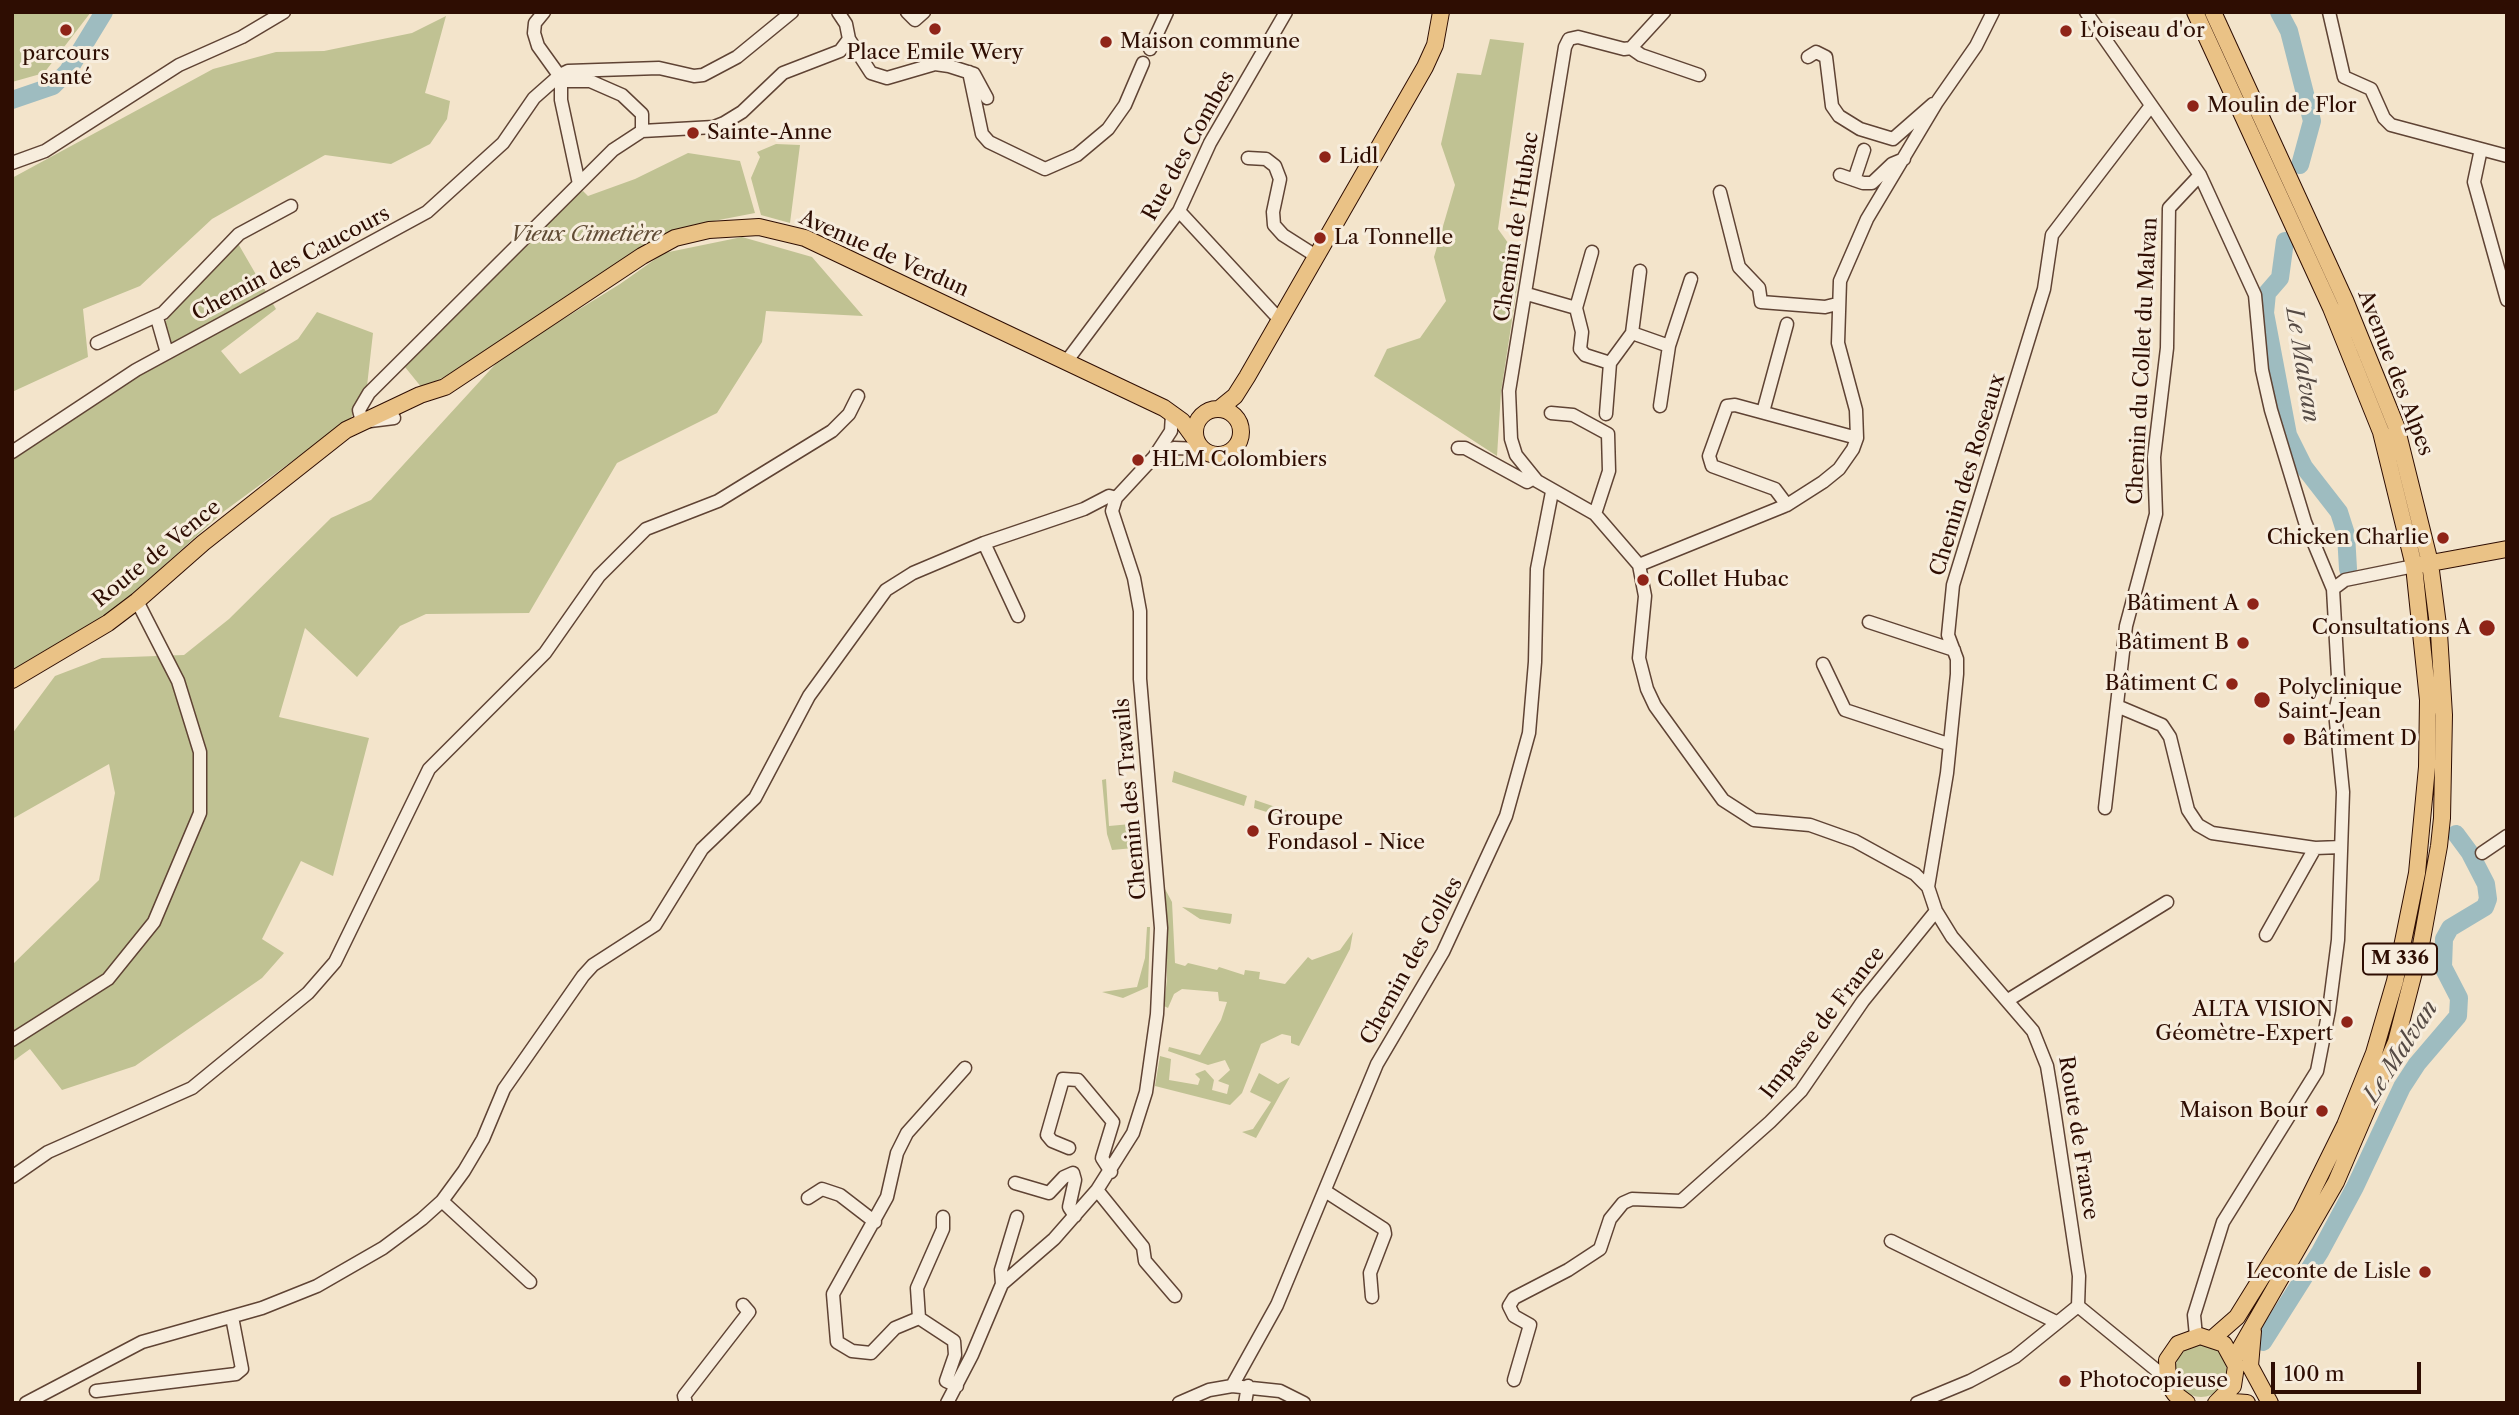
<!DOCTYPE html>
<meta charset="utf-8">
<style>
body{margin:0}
#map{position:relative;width:2519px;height:1415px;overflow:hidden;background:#f3e4cb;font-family:"Libre Caslon Text",serif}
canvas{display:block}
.frame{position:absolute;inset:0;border:14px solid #2e0d02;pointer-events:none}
.scale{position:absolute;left:2271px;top:1362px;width:150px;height:32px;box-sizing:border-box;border:4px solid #2e0d02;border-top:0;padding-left:9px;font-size:21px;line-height:24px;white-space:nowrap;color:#2e0d02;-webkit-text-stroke:5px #f7eddd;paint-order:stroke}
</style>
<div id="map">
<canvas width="2519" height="1415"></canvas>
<div class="frame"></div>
<div class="scale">100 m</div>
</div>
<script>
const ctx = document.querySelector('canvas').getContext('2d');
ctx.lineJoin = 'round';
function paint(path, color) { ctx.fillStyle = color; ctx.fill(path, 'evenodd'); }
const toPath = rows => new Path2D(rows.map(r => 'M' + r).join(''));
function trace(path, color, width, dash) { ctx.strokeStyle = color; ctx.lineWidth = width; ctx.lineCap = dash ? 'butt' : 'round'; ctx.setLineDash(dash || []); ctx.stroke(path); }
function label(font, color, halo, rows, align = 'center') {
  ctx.font = font + ' "Libre Caslon Text",serif'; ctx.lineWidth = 6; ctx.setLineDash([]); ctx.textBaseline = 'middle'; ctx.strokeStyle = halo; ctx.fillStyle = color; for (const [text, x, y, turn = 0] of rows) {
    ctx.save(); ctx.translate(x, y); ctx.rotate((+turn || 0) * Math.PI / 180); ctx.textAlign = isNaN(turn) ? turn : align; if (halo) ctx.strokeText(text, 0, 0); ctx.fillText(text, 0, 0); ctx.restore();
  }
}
paint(toPath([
 [12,12,91,12,44,73,12,82],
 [446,16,425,93,450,101,447,119,430,144,391,164,325,155,212,219,140,286,83,309,88,357,12,392,12,178,213,69,276,52,324,51,412,33],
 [1490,39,1524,43,1498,229,1521,261,1501,392,1497,456,1374,376,1387,349,1420,338,1446,301,1434,257,1455,185,1441,144,1457,73,1481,75],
 [776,144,800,145,790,223,761,215,751,178,760,157,757,152],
 [688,153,740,161,755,213,693,225,654,240,448,375,422,388,405,367,566,201,583,191,588,196,635,179],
 [742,237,812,257,863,316,766,311,762,342,717,413,617,463,529,613,426,614,400,626,357,677,305,628,279,717,369,738,333,876,301,861,262,939,284,953,262,978,135,1066,62,1090,30,1049,12,1062,12,965,99,880,115,793,109,764,12,819,12,734,55,676,102,658,184,655,229,619,331,518,371,500,502,357,620,284,664,253],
 [236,240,276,309,221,351,240,374,298,339,317,312,373,333,367,386,351,418,223,512,117,608,12,671,12,460,163,356,159,329],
 [1174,771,1247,796,1244,806,1172,782],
 [1106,779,1109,826,1131,824,1138,833,1139,865,1136,866,1134,848,1112,850,1107,834,1102,780],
 [1255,800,1296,814,1295,821,1254,808],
 [1165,889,1172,902,1175,963,1185,966,1188,963,1217,970,1219,967,1244,975,1245,970,1260,972,1259,979,1285,984,1308,957,1312,960,1340,950,1353,932,1350,949,1299,1046,1291,1043,1291,1036,1282,1034,1261,1044,1242,1093,1230,1105,1155,1086,1160,1056,1171,1059,1169,1080,1198,1085,1200,1079,1195,1074,1205,1070,1214,1080,1212,1090,1227,1094,1229,1085,1218,1081,1230,1070,1225,1060,1208,1065,1168,1051,1169,1047,1200,1055,1221,1020,1227,1002,1219,1001,1218,992,1182,989,1174,994,1168,1008,1164,1006,1167,979],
 [1182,907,1232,914,1231,922,1230,924,1200,919],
 [1147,927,1150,927,1148,987,1123,998,1102,992,1137,987,1145,958],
 [1259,1073,1278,1084,1290,1077,1256,1138,1242,1132,1253,1129,1271,1102,1250,1092],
 '2175 1371a26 26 0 1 1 52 0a26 26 0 1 1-52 0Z'
]), '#c0c293');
trace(toPath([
 [2279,12,2289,31,2312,121,2300,165],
 [12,100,53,86,68,71,104,12],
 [2285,241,2280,278,2267,293,2265,313,2288,435,2304,467,2339,512,2346,534,2348,569],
 [2263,1342,2320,1252,2355,1187,2402,1087,2417,1064,2458,1016,2459,998,2443,967,2444,939,2450,928,2485,907,2488,899,2486,884,2470,853,2456,834]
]), '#9ebcc0', 18);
const minor = toPath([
 [544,12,535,23,534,33,538,46,561,78,561,100,579,184],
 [838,12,846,24,849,39,871,73,887,78,935,64,949,66,974,74,987,98],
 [907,12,915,20,924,12],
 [1664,12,1631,48,1624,49,1578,37,1569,39,1565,47,1509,391,1511,439,1516,455,1537,481,1595,514,1639,565,1645,596,1639,658,1647,689,1655,706,1723,800,1754,820,1810,825,1855,841,1915,874,1928,887,1936,911,1952,937,2033,1031,2047,1066,2052,1096,2079,1276,2078,1306],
 [2086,12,2200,175,2255,295,2262,370,2271,410,2305,522,2333,589,2339,694,2335,712,2343,792,2338,940,2329,1010,2317,1071,2223,1222,2194,1315,2196,1336],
 [2329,12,2344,77,2371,89,2384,118,2391,125,2507,156],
 [1631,48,1641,55,1699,75],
 [1150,49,1167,12],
 [1808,57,1816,52,1826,57,1832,106,1839,116,1860,129,1893,139,1933,104],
 [969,72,982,134,989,142,1045,169,1077,155,1108,129,1125,105,1143,63],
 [561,81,590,81,622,95,642,114,642,131],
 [2481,149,2474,182,2507,300],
 [1248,158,1266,159,1275,166,1280,179,1273,212,1274,225,1283,235,1316,256],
 [12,163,45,151,179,65,242,37,284,12],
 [1840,175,1863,183,1872,183,1892,164,1904,159],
 [1854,180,1864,150],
 [1720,192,1739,267,1759,288,1761,302,1825,307,1837,304],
 [1179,211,1279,319],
 [1527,294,1576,308,1592,252],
 [1576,308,1582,332,1580,349,1585,355,1610,363],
 [157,318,167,353],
 [1632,333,1669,346,1660,406],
 [97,343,163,313,239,234,291,206],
 [1669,346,1691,279],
 [1066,362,1179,211,1210,143,1286,12],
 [1763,412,1787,324],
 [1551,413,1573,415,1608,434,1609,471,1595,514],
 [1606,414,1610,363,1632,333,1640,271],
 [394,418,362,422,359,410,369,393,613,150,642,131,714,127,724,123,742,112,783,73,840,51,849,39],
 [1458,448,1465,448,1527,482,1534,478],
 [12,452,136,370,427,212,503,143,534,98,560,75,568,71,659,68,694,76,703,75,737,57,792,12],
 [1154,457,1171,431,1172,414],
 [1787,505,1775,489,1712,466,1709,456,1727,406,1735,405,1857,438],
 [984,543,1018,616],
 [1639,565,1787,505,1823,482,1839,469,1853,449,1857,438,1856,410,1838,343,1840,281,1867,219,1937,102,1976,46,1993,12],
 [2333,589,2345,580,2414,566],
 [1869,622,1954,650],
 [1823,664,1845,710,1948,744],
 [2117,706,2162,725,2170,737,2188,810,2198,825,2212,833,2315,848,2341,847],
 [2105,808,2126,626,2156,514,2154,457,2167,348,2169,208,2200,175],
 [2482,853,2507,836],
 [1928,887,1947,773,1957,674,1957,659,1948,635,1953,585,2044,289,2052,235,2150,107],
 [2266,935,2315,848],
 [2008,1000,2167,902],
 [12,1040,108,979,154,922,200,813,200,752,178,681,137,601],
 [1069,1148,1052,1141,1047,1135,1063,1079,1078,1080,1113,1122,1102,1158,1111,1172],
 [12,1177,48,1152,192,1088,308,993,335,962,429,769,545,653,599,576,646,529,718,501,832,431,849,414,858,396],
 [1015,1183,1049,1193,1064,1177,1073,1173,1075,1180,1069,1207,1075,1216],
 [1097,1190,1143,1247,1145,1261,1175,1296],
 [1325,1191,1384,1229,1385,1234,1370,1273,1372,1297],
 [808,1198,822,1189,840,1195,875,1222],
 [442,1201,530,1282],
 [1891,1241,2056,1322],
 [1002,1284,1001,1270,1017,1217],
 [2078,1306,2166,1378],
 [919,1318,917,1288,943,1229,943,1217],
 [1514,1380,1530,1325,1514,1316,1509,1306,1514,1298,1568,1270,1600,1249,1610,1219,1623,1203,1632,1199,1681,1201,1770,1122,1801,1091,1863,1001,1936,911],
 [957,1386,946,1381,955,1355,954,1341,919,1318,895,1328,871,1353,852,1351,837,1342,833,1294,887,1197,897,1153,907,1133,965,1068],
 [1232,1386,1277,1305,1377,1064,1443,952,1506,816,1529,733,1535,662,1537,569,1552,492],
 [96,1391,236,1374,242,1369,232,1317],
 [26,1403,142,1342,262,1308,317,1286,383,1248,422,1219,442,1201,464,1171,483,1139,504,1089,583,976,593,965,655,925,702,849,755,798,809,696,886,590,913,573,984,543,1084,509,1109,496,1116,498],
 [686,1403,684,1396,749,1312,743,1305],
 [947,1403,972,1355,1002,1284,1054,1239,1097,1190,1133,1133,1146,1092,1157,1014,1161,928,1140,679,1140,611,1134,578,1112,511,1116,498,1154,457,1174,448,1201,449],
 [1179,1403,1209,1390,1232,1386,1280,1391,1304,1403],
 [1245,1403,1248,1386],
 [1917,1403,1970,1381,2015,1357,2078,1306]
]);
const major = toPath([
 [2195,12,2331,308,2381,432,2414,566,2428,700,2427,767,2417,873,2395,981,2374,1053,2345,1125,2301,1214,2237,1317,2213,1338],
 [2213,12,2345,300,2396,426,2430,563,2439,633,2444,715,2442,818,2439,846,2421,945,2396,1042,2336,1182,2234,1359],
 '1195 432a23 23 0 1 1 46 0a23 23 0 1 1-46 0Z',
 [1219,409,1235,396,1247,377,1425,67,1435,45,1441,12],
 [2420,565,2507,549],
 [12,680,108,623,137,601,203,543,346,430,420,395,445,387,642,256,675,238,709,230,759,227,805,238,1164,408,1182,421,1195,439],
 [2253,1331,2250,1366,2270,1403],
 [2220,1401,2247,1403],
 [2187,1403,2175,1394,2168,1384,2167,1360,2178,1344,2200,1336,2224,1344,2236,1366,2233,1386,2216,1403]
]);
trace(minor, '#5f4334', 15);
trace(major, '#2e0d02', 18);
trace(minor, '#f7eddd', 12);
trace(major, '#eac286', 16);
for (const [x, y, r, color] of [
 [935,29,7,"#8f2418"],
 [66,30,7,"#8f2418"],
 [2066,31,7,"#8f2418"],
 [1106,42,7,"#8f2418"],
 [2193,106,7,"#8f2418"],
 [693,133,7,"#8f2418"],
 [1325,157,7,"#8f2418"],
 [1320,238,7,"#8f2418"],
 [1138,460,7,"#8f2418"],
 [2443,538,7,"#8f2418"],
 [1643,580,7,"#8f2418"],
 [2253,604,7,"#8f2418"],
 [2487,628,9,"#8f2418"],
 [2243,643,7,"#8f2418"],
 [2232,684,7,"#8f2418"],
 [2262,700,9,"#8f2418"],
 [2289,739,7,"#8f2418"],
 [1253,831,7,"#8f2418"],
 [2347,1022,7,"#8f2418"],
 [2322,1111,7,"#8f2418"],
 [2425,1272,7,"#8f2418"],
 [2065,1381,7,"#8f2418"]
]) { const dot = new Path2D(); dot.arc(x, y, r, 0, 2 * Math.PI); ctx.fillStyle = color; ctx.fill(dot); trace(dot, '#f7eddd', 2.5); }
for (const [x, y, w] of [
 [2400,959,74]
]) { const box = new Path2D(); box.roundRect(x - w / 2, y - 15.5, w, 31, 5); ctx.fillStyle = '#f7eddd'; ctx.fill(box); trace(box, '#2e0d02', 2); }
label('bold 19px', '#2e0d02', null, [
 ["M 336",2400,959]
]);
label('21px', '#2e0d02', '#f7eddd', [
 ["L'oiseau d'or",2080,31],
 ["Maison commune",1120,42],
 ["Place Emile Wery",935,53,"center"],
 ["parcours",66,54,"center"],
 ["santé",66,78,"center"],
 ["Moulin de Flor",2207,106],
 ["Sainte-Anne",707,133],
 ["Lidl",1339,157],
 ["La Tonnelle",1334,238],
 ["HLM Colombiers",1152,460],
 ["Chicken Charlie",2429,538,"right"],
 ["Collet Hubac",1657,580],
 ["Bâtiment A",2239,604,"right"],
 ["Consultations A",2471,628,"right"],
 ["Bâtiment B",2229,643,"right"],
 ["Bâtiment C",2218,684,"right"],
 ["Polyclinique",2278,688],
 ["Saint-Jean",2278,712],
 ["Bâtiment D",2303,739],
 ["Groupe",1267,819],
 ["Fondasol - Nice",1267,843],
 ["ALTA VISION",2333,1010,"right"],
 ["Géomètre-Expert",2333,1034,"right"],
 ["Maison Bour",2308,1111,"right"],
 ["Leconte de Lisle",2411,1272,"right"],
 ["Photocopieuse",2079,1381]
], 'left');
label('21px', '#2e0d02', '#f7eddd', [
 ["Rue des Combes",1189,146,-61],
 ["Chemin de l'Hubac",1517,227,-81],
 ["Avenue de Verdun",884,254,24],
 ["Chemin des Caucours",291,264,-28],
 ["Chemin du Collet du Malvan",2143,361,-87],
 ["Avenue des Alpes",2395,373,69],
 ["Chemin des Roseaux",1968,475,-73],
 ["Route de Vence",157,554,-39],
 ["Chemin des Travails",1131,799,-95],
 ["Chemin des Colles",1412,961,-61],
 ["Impasse de France",1823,1023,-52],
 ["Route de France",2078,1138,81]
]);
label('italic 21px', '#614c35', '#f7eddd', [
 ["Vieux Cimetière",586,235]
]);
label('italic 23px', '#554a44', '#f7eddd', [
 ["Le Malvan",2302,365,81],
 ["Le Malvan",2401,1052,-57]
]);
</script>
